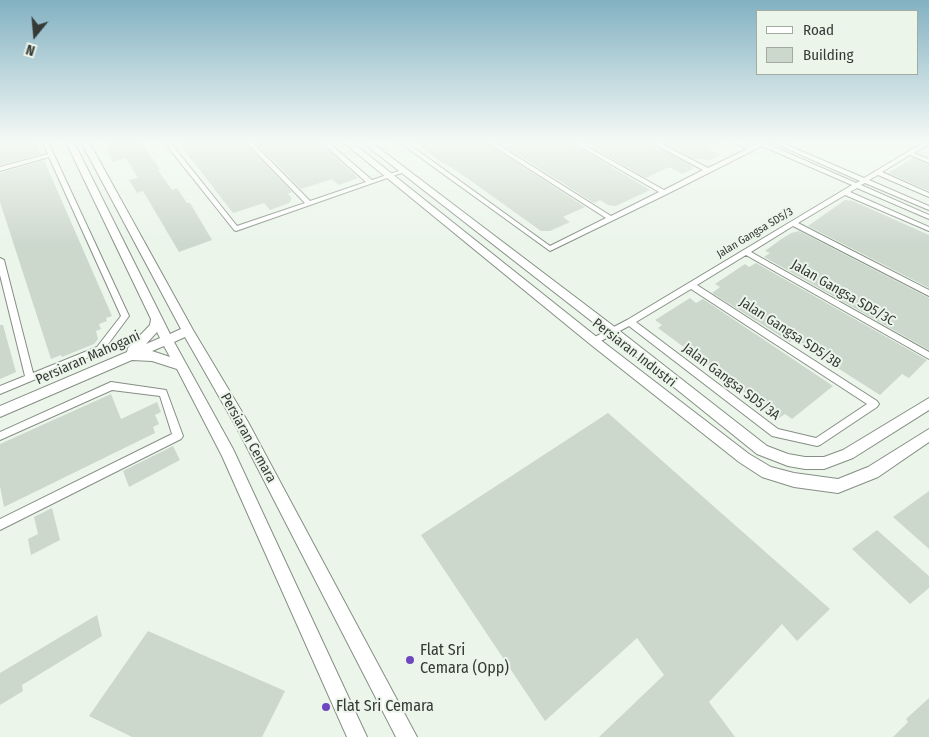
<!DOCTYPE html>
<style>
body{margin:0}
#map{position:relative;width:929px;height:737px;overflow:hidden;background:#ebf5ea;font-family:"Fira Sans Condensed",sans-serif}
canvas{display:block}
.legend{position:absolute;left:756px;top:10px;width:162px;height:65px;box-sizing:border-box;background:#ebf5ea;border:1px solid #a3aaa2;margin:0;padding:6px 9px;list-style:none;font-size:15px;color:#363a36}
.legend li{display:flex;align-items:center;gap:10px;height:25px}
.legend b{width:25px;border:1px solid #a3aaa2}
.north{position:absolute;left:10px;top:10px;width:50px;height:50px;-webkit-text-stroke:4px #ebf5ea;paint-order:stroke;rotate:197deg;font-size:14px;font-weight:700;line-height:20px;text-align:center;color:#363a36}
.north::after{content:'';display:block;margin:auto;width:18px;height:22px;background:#363a36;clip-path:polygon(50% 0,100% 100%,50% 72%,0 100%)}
</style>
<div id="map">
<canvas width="929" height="737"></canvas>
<ul class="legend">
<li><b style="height:6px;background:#fff"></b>Road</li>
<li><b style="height:14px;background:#cdd8cd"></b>Building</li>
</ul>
<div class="north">N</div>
</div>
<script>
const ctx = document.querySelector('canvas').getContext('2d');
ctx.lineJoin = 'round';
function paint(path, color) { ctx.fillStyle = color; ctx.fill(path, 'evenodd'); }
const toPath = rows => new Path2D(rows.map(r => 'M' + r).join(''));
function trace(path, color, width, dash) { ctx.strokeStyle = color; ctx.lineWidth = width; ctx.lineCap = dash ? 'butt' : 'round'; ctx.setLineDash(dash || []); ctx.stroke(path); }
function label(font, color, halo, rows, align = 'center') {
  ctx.font = font + ' "Fira Sans Condensed",sans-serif'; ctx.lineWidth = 4; ctx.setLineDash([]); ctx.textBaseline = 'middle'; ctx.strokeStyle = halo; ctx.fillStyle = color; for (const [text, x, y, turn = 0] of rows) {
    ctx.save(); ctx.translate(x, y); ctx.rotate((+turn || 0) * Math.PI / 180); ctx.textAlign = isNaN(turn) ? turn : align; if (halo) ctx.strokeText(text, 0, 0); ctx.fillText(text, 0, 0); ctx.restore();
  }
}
paint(toPath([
 [0,142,36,142,41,154,0,165],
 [106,142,141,142,160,169,158,170,172,190,177,188,187,203,190,203,212,240,179,252,143,191,137,193,129,180,138,178,126,158,113,162,107,151,110,150],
 [178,142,244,142,292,192,288,194,292,198,289,203,270,210,264,203,233,213],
 [255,142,319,142,358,178,339,185,332,179,301,189],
 [415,142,485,142,585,207,563,217,570,222,550,231,541,231,457,171,438,160],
 [498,142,570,142,650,190,616,206,608,205,600,200,594,203],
 [583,142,648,142,692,166,693,169,682,174,669,167,646,178],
 [663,142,723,142,708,149,720,155,710,160,694,159],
 [913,158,929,165,929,191,888,173],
 [44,160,112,316,106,318,107,321,99,324,101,329,96,331,98,339,94,344,62,357,61,355,51,359,0,202,0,173],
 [845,200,853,201,929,235,929,288,808,226],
 [799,231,929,298,929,350,764,257,770,253,765,251,780,240,791,233],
 [756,263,927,360,909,378,902,374,880,395,792,339,790,342,712,293,720,287,715,284,745,264,749,267],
 [690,298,696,303,703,299,833,386,792,419,785,414,779,418,658,328,662,325,655,320],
 [0,325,3,325,16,372,0,379],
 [111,394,121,419,157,402,161,412,155,415,159,424,153,427,155,433,4,507,0,486,0,444],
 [608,413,830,609,797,641,782,624,709,702,735,737,599,737,664,675,637,638,545,721,421,535],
 [173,446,180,460,129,487,123,471],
 [929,491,929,549,893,517],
 [52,508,60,540,31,555,28,539,38,534,34,517],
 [877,530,929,576,929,588,910,604,852,549],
 [97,615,102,636,22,685,23,691,0,705,0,673],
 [148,631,285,691,262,737,132,737,89,716],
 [929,698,929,737,893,737,908,722,906,719]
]), '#cdd8cd');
const street = toPath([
 [42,142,48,142,129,316,103,351,0,394,0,386,25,376,0,275,0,258,4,260,33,373,97,347,121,316,49,157,0,171,0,167,48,154,42,142],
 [164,142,170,142,237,226,305,203,246,142,252,142,310,201,366,182,321,142,328,142,372,180,402,170,407,171,236,231,234,230,164,142],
 [399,142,406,142,550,246,606,218,487,142,494,142,611,216,659,192,572,142,579,142,664,190,703,170,650,142,658,142,708,168,747,149,733,142,741,142,751,147,757,144,755,142,763,142,856,183,860,181,772,142,780,142,864,178,924,142,929,142,929,144,914,153,929,159,929,163,910,155,882,172,929,193,929,197,878,175,869,180,929,206,929,210,865,183,861,185,929,215,929,219,857,188,850,192,929,227,929,231,845,195,798,223,929,290,929,296,793,226,751,252,929,352,929,359,746,255,697,285,877,401,879,404,877,407,820,445,817,446,772,436,629,326,597,343,591,343,590,341,591,339,627,320,852,185,762,146,667,194,550,251,399,142],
 [691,289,867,404,816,438,778,429,636,322,691,289],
 [111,382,166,390,183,436,181,439,0,530,0,519,172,434,160,396,112,390,0,440,0,432,111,382]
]);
const secondary = toPath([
 [66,142,74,142,170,334,181,329,81,142,89,142,193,330,248,422,417,737,396,737,238,430,185,337,174,342,233,449,367,737,347,737,222,456,177,369,152,361,132,360,0,417,0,406,127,352,128,348,150,325,151,319,66,142],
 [157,332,160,338,146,344,157,332],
 [164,346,170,357,152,351,164,346],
 [343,142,352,142,598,338,749,454,771,467,794,473,838,479,868,467,929,429,929,442,878,477,838,493,794,487,762,477,739,462,590,344,343,142],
 [362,142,371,142,616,328,767,446,788,454,805,457,824,457,843,450,929,398,929,410,853,458,824,469,805,469,788,466,757,454,608,334,362,142]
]);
trace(street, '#858f84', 2);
trace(secondary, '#858f84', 2);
paint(street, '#fff');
paint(secondary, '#fff');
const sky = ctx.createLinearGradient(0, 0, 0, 245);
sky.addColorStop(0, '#82b1c2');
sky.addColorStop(0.58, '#f6faf6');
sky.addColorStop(1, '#f6faf600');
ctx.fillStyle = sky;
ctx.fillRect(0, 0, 929, 245);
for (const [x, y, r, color] of [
 [410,660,5,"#6e47c0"],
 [326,707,5,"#6e47c0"]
]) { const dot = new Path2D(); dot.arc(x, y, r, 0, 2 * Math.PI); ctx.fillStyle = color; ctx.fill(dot); trace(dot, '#ebf5ea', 2); }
label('11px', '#363a36', '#ebf5ea', [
 ["Jalan Gangsa SD5/3",755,233,-31]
]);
label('14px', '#363a36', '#ebf5ea', [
 ["Jalan Gangsa SD5/3C",843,293,30],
 ["Jalan Gangsa SD5/3B",790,333,33],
 ["Persiaran Industri",634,353,38],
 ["Persiaran Mahogani",88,358,-24],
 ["Jalan Gangsa SD5/3A",731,382,37],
 ["Persiaran Cemara",248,438,61]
]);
label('16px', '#363a36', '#ebf5ea', [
 ["Flat Sri",420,651],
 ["Cemara (Opp)",420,669],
 ["Flat Sri Cemara",336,707]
], 'left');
</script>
